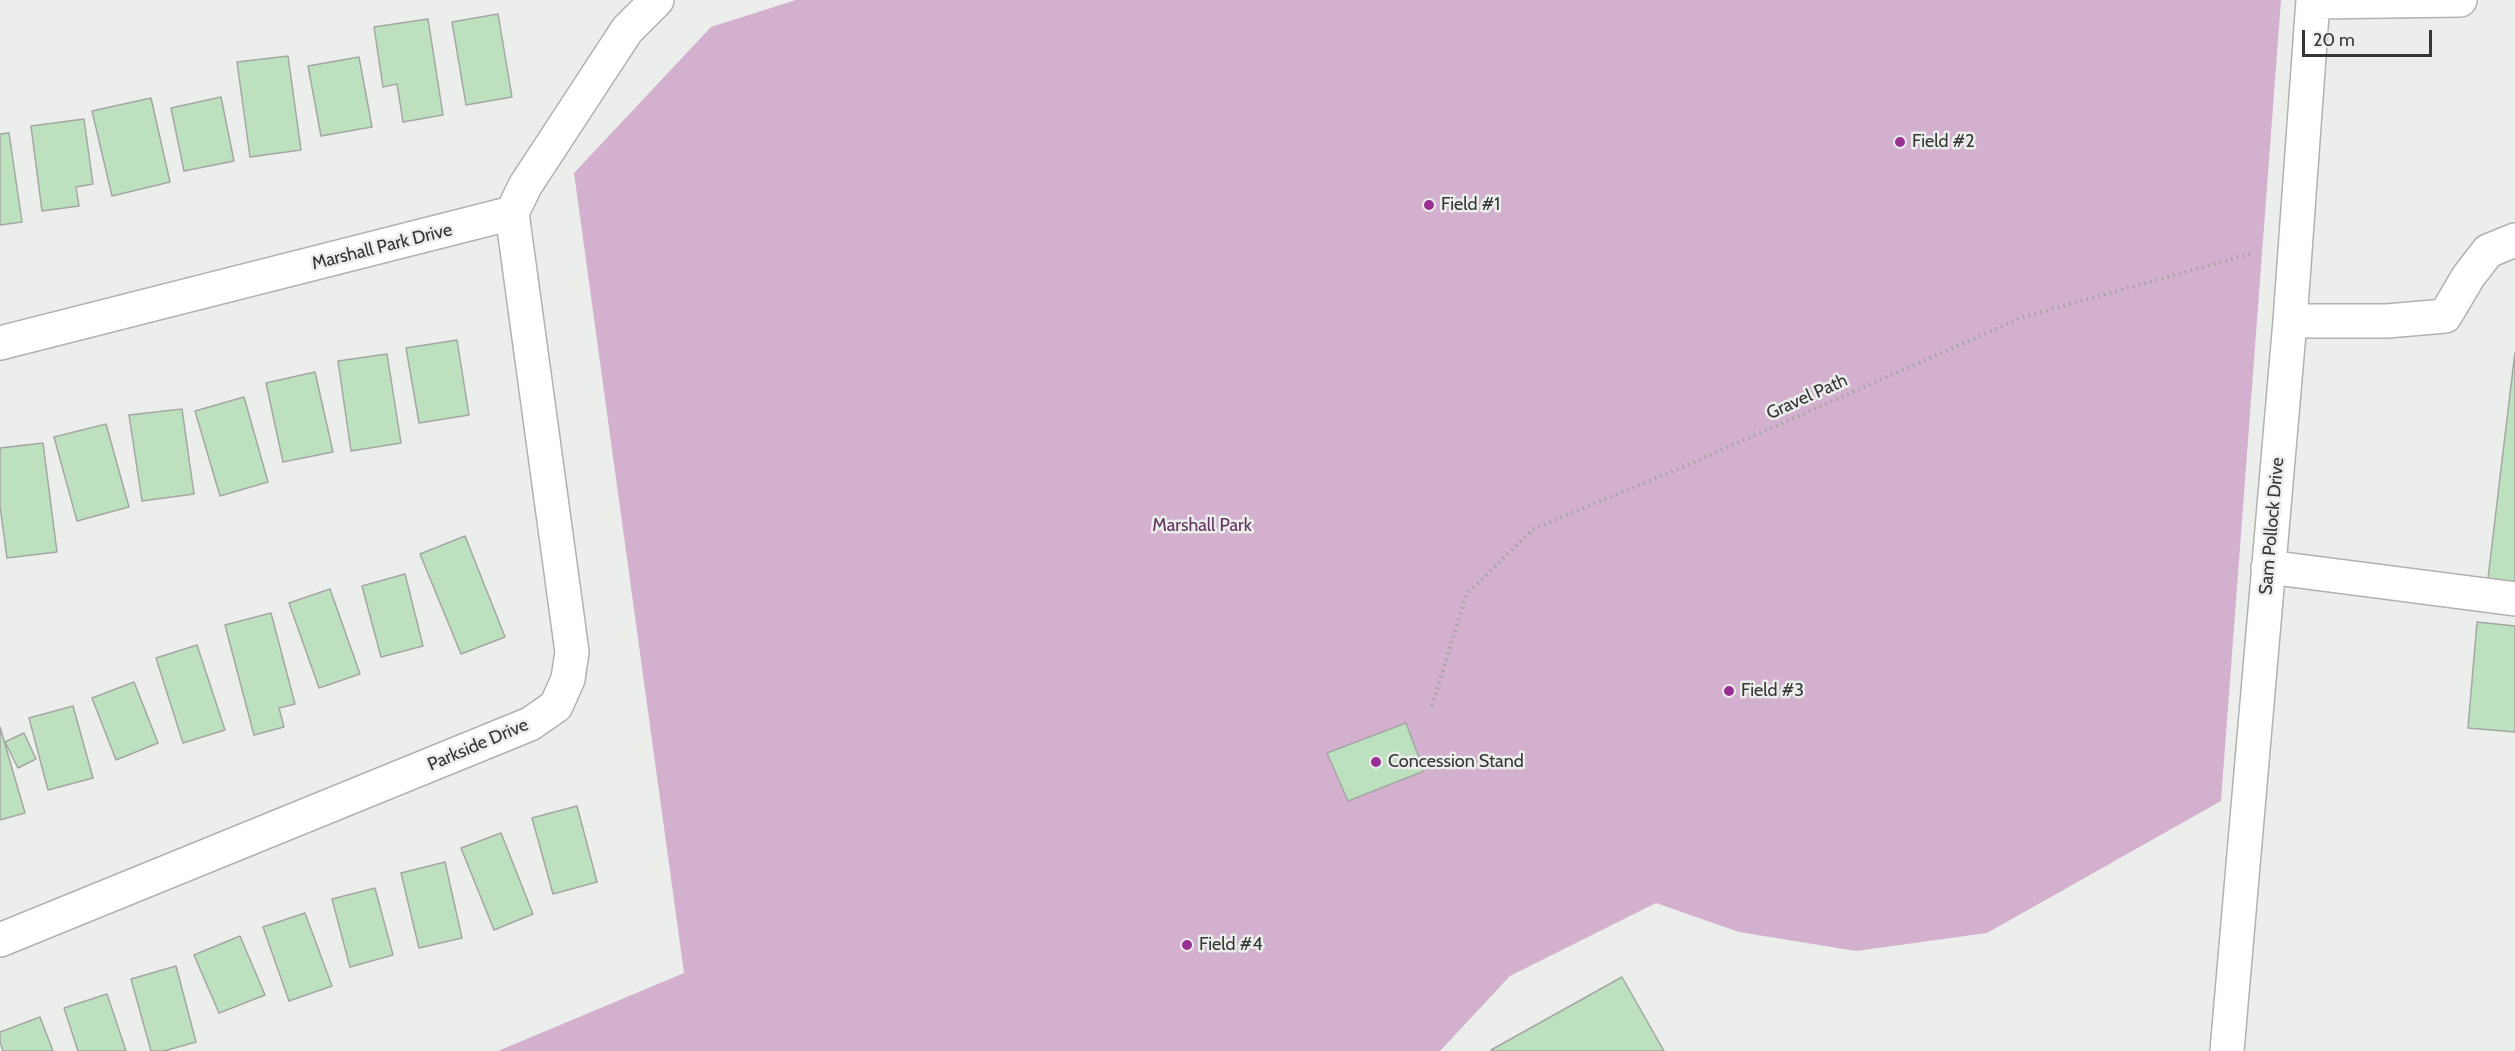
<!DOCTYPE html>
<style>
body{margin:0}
#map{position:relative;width:2515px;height:1051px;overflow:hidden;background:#ebeeeb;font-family:Cabin,sans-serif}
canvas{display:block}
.scale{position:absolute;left:2302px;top:30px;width:130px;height:27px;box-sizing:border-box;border:3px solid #353635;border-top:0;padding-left:8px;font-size:18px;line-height:21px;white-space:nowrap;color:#353635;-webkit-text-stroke:4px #ebeeeb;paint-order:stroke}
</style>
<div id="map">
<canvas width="2515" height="1051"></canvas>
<div class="scale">20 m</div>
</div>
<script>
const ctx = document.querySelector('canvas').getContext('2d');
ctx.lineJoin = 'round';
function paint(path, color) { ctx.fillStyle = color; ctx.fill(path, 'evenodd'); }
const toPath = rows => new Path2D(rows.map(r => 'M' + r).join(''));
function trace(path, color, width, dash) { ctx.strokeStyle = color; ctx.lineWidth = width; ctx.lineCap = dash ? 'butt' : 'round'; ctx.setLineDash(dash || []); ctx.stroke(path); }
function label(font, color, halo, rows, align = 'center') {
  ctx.font = font + ' Cabin,sans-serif'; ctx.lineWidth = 5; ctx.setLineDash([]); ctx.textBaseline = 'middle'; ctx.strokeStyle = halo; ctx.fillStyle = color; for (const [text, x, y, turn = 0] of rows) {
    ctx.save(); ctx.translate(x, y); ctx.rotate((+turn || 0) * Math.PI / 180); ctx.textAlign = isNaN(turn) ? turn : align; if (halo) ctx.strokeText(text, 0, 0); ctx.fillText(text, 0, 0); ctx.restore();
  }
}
paint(toPath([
 [796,0,2281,0,2221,801,1987,933,1856,951,1739,932,1656,903,1510,976,1440,1051,498,1051,684,973,574,173,711,27]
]), '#d2b0ce');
const building = toPath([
 [498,14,512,97,466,105,452,22,498,14],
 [428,19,443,115,403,122,397,84,383,87,374,27,428,19],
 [288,56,301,150,250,157,237,62,288,56],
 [359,57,372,127,321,136,308,66,359,57],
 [221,97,234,161,184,171,171,108,221,97],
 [151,98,170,182,112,196,92,111,151,98],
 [84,119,93,184,76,187,79,206,42,211,31,126,84,119],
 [9,133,22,222,0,225,0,134,9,133],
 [457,340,469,415,419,423,406,348,457,340],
 [2515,352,2515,582,2488,578,2515,352],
 [387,354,401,443,351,451,338,361,387,354],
 [315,372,333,452,283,462,266,383,315,372],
 [244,397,268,482,220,496,195,411,244,397],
 [182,409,194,494,142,501,129,415,182,409],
 [106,424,129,507,77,521,54,437,106,424],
 [43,443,57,552,7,558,0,506,0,448,43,443],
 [465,536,505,637,461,654,420,554,465,536],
 [405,574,423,646,381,657,362,586,405,574],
 [330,589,360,674,319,688,289,603,330,589],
 [271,613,295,704,279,708,284,727,254,735,225,625,271,613],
 [2477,622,2515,626,2515,732,2468,728,2477,622],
 [197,645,225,730,183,743,156,658,197,645],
 [134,682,158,743,116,760,92,698,134,682],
 [73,706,93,778,48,790,29,718,73,706],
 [1406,723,1424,771,1348,801,1327,753,1406,723],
 [0,727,25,813,0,820,0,727],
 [24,733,36,759,18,768,5,742,24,733],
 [577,806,597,882,553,894,532,818,577,806],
 [501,833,533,914,494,930,461,848,501,833],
 [445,862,462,938,419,948,401,873,445,862],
 [375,888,393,955,350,967,332,899,375,888],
 [305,913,332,986,289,1001,263,927,305,913],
 [240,936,265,995,219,1013,194,955,240,936],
 [176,966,196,1042,164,1051,151,1051,131,979,176,966],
 [1622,977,1664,1051,1492,1051,1491,1050,1622,977],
 [107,994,126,1051,78,1051,64,1008,107,994],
 [40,1017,53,1051,3,1051,0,1042,0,1032,40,1017]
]);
paint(building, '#bde0be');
trace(building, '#a4a7a4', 1.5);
const minor = toPath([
 [2313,2,2460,0],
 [2290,321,2387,321,2445,316,2468,277,2488,251,2515,240],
 [0,343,512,213,525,186,627,30,657,0],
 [2268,567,2515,599],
 [0,940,530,724,556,706,568,679,572,652,512,213],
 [2227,1051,2290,321,2313,0]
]);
trace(minor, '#afb2af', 36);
trace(toPath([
 [1432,706,1466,595,1533,529,1685,466,2023,317,2254,253]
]), '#a2a4a2', 4, [1.5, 4.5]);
trace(minor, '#fff', 33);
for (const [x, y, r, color] of [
 [1900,142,6,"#982f92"],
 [1429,205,6,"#982f92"],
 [1729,691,6,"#982f92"],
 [1376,762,6,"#982f92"],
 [1187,945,6,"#982f92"]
]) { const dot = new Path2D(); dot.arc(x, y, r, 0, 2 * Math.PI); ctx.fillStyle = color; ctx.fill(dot); trace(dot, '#ebeeeb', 2); }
label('18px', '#353635', '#ebeeeb', [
 ["Field #2",1912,142],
 ["Field #1",1441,205],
 ["Field #3",1741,691],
 ["Concession Stand",1388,762],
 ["Field #4",1199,945]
], 'left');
label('18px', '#353635', '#ebeeeb', [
 ["Marshall Park Drive",382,247,-14],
 ["Gravel Path",1807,397,-24],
 ["Sam Pollock Drive",2272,526,-85],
 ["Parkside Drive",478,745,-23]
]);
label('18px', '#643560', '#ebeeeb', [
 ["Marshall Park",1202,526]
]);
</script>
